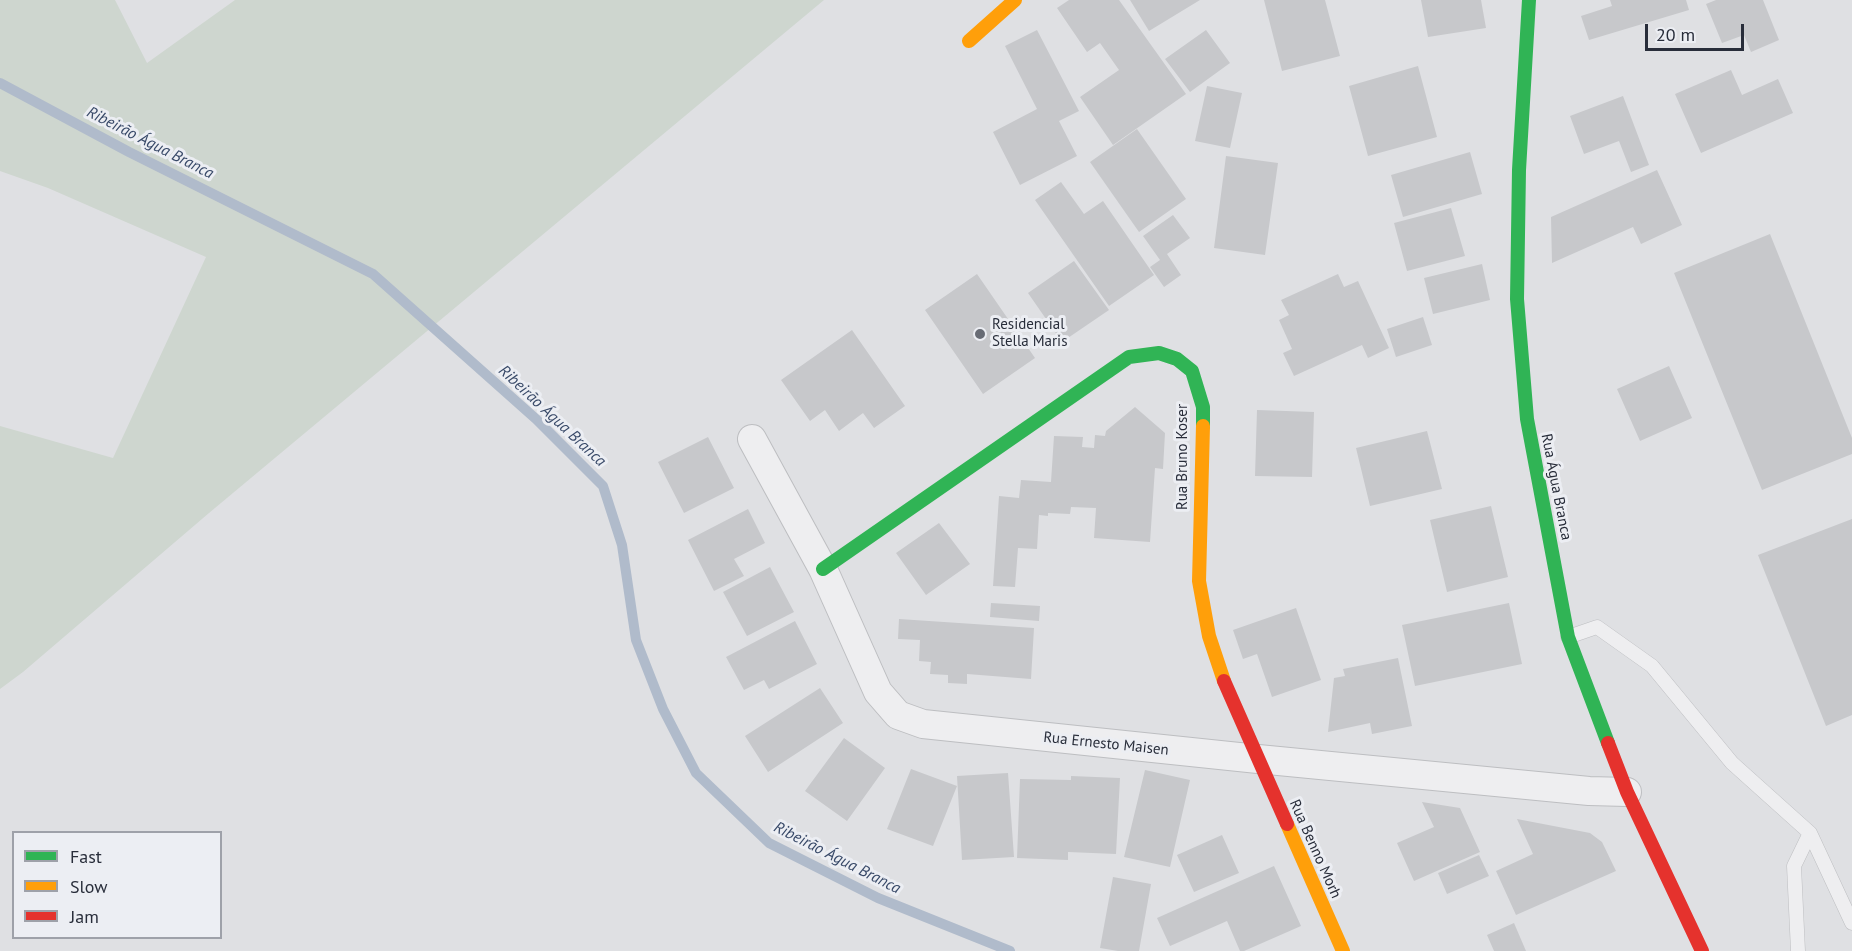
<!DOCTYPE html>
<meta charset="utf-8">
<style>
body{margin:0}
#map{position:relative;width:1852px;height:951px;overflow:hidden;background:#dfe0e3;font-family:"PT Sans",sans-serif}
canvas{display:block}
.legend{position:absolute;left:12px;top:831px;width:210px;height:108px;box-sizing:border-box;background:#eceef3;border:2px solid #9ea1a9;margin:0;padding:8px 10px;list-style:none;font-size:18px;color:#282d3a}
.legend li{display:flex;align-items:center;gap:12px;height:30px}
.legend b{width:30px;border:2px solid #9ea1a9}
.scale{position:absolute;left:1645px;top:24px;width:99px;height:27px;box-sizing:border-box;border:3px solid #282d3a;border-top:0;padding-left:8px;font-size:18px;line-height:21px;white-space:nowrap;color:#282d3a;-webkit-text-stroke:4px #eceef3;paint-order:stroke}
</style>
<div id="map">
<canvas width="1852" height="951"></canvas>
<ul class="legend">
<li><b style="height:8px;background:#30b455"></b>Fast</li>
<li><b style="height:8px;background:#ff9f0a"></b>Slow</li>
<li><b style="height:8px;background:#e5322d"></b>Jam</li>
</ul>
<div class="scale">20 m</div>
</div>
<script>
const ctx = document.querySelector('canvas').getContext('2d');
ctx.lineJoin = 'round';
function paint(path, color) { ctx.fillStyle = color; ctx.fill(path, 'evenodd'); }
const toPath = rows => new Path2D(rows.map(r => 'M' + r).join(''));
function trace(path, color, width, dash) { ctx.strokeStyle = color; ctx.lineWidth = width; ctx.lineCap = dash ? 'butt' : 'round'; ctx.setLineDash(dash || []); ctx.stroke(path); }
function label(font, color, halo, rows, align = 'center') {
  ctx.font = font + ' "PT Sans",sans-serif'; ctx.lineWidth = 6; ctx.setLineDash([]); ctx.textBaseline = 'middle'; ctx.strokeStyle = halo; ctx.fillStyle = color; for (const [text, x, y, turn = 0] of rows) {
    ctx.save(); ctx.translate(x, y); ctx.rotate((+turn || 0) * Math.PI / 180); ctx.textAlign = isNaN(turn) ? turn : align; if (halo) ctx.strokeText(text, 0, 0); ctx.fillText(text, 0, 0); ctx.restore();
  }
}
paint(toPath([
 [0,0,115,0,147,63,235,0,824,0,209,513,23,672,0,689,0,426,113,458,206,257,48,188,0,171]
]), '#ced6cf');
trace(toPath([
 [0,83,129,152,373,274,536,419,603,486,622,545,636,640,663,709,696,773,769,843,878,898,1010,951]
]), '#b0bbcb', 10);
paint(toPath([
 [1069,0,1119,0,1186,94,1113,145,1080,97,1119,70,1100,43,1087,52,1057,8],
 [1130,0,1200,0,1149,31],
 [1264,0,1325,0,1340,56,1282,71],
 [1421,0,1481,0,1486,28,1428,37],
 [1610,0,1686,0,1689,10,1589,40,1581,16,1612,6],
 [1716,0,1763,0,1779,40,1751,52,1744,35,1722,43,1706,4],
 [1037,30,1079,111,1059,121,1077,156,1020,185,993,132,1037,109,1005,46],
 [1206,30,1230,63,1190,92,1165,59],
 [1418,66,1437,137,1368,156,1349,86],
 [1731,70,1742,95,1778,79,1793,113,1701,153,1675,94],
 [1207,86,1242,93,1230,148,1195,141],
 [1623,96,1649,165,1631,172,1619,141,1584,154,1570,116],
 [1137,129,1186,199,1139,232,1090,162],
 [1470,152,1482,194,1403,217,1391,175],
 [1226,156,1278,163,1265,255,1214,248],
 [1657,170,1682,225,1641,244,1633,227,1552,263,1551,217],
 [1061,182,1084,214,1103,201,1154,275,1109,306,1035,200],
 [1451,208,1465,256,1407,271,1394,223],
 [1173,215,1190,238,1167,254,1181,275,1164,287,1150,267,1160,260,1143,236],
 [1770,234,1852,438,1852,454,1762,490,1674,273],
 [1074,261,1109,310,1062,342,1028,293],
 [1482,264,1490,300,1433,314,1424,278],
 [977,274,1035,358,983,394,925,310],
 [1338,274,1344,287,1358,281,1389,348,1368,358,1362,345,1294,376,1283,353,1292,349,1279,320,1289,315,1281,300],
 [1423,317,1432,345,1396,357,1387,329],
 [852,330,905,406,874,428,863,413,839,431,825,410,810,421,781,380],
 [1669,366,1692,418,1640,441,1617,389],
 [1135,407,1165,433,1163,469,1155,468,1150,542,1094,538,1096,508,1071,507,1070,514,1048,513,1048,516,1039,515,1037,549,1018,548,1015,587,993,586,999,496,1019,498,1021,480,1051,482,1054,436,1083,437,1082,447,1094,448,1095,435,1105,436,1106,431],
 [1257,410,1314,412,1312,477,1255,476],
 [1427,431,1442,489,1370,506,1356,448],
 [708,437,734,488,684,513,658,462],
 [1491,506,1508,577,1447,592,1430,520],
 [748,509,765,543,734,559,744,576,714,591,688,540],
 [1852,519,1852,715,1826,726,1758,555],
 [939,523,970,564,926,595,896,553],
 [770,567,794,612,747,636,723,592],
 [991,603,1040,606,1039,621,990,617],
 [1509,603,1522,664,1415,686,1402,625],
 [1296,608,1321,680,1272,697,1257,654,1243,659,1233,630],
 [899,619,1034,628,1031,679,967,674,967,684,948,683,948,675,930,674,931,662,919,661,920,640,898,639],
 [795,621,817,664,769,689,764,680,744,690,726,657],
 [1398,658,1412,726,1372,734,1370,723,1328,732,1334,678,1345,676,1343,669],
 [820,688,843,723,768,772,745,736],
 [844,738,885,768,847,821,805,791],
 [911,769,957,786,933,846,887,829],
 [1145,770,1190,780,1170,867,1124,857],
 [1008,773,1014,857,962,860,957,776],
 [1071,776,1120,778,1116,854,1068,852,1068,860,1017,858,1020,779,1071,780],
 [1422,802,1460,808,1480,852,1414,881,1397,843,1434,827],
 [1517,819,1590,833,1602,842,1616,871,1516,915,1496,871,1533,854],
 [1222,835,1239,873,1194,892,1177,855],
 [1479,855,1489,876,1447,894,1438,873],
 [1274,866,1301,926,1244,951,1240,951,1227,921,1170,946,1157,918],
 [1113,877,1151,884,1139,951,1118,951,1100,948],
 [1514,923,1526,951,1494,951,1487,935]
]), '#c7c8cb');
const lane = toPath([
 [1568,637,1597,627,1652,666,1732,763,1810,833,1852,923],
 [1798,951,1794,866,1810,833]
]);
const street = toPath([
 [752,439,823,569,878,692,898,715,923,724,1258,759,1589,791,1627,792]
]);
trace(lane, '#bdbec1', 15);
trace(street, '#bdbec1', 30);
trace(lane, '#eeeef0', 14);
trace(street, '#eeeef0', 28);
trace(toPath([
 [1529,0,1519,170,1517,299,1527,419,1568,637,1608,743],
 [823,569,1129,357,1159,353,1177,359,1192,371,1203,407,1203,426]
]), '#30b455', 14);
trace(toPath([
 [969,41,1015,0],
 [1203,426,1199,581,1209,636,1224,681],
 [1287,824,1343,951]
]), '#ff9f0a', 14);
trace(toPath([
 [1224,681,1287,824],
 [1608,743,1627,792,1702,951]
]), '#e5322d', 14);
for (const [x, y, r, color] of [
 [980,334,6,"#686c75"]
]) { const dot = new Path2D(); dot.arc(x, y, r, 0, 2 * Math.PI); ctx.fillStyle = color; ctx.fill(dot); trace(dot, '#eceef3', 2); }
label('15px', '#282d3a', '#eceef3', [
 ["Residencial",992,325],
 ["Stella Maris",992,342]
], 'left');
label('15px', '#282d3a', '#eceef3', [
 ["Rua Bruno Koser",1183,457,-90],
 ["Rua Água Branca",1556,487,79],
 ["Rua Ernesto Maisen",1106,744,6],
 ["Rua Benno Morh",1315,849,66]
]);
label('italic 16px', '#384968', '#eceef3', [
 ["Ribeirão Água Branca",150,143,27],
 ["Ribeirão Água Branca",552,416,43],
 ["Ribeirão Água Branca",837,858,27]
]);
</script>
